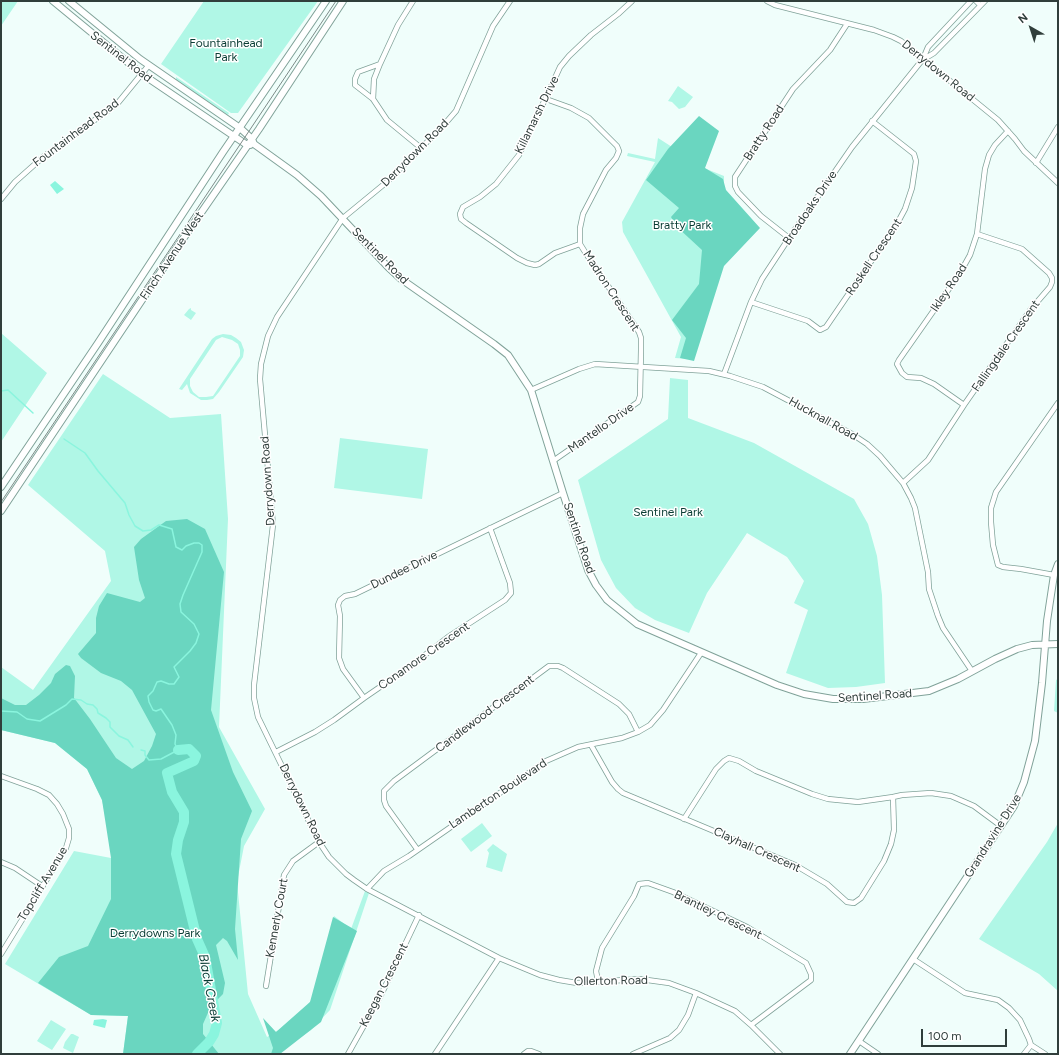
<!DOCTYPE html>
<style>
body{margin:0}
#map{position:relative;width:1059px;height:1055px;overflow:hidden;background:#f0fefb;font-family:Figtree,sans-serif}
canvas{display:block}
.frame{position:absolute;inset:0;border:2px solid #303e3b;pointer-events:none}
.north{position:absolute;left:1011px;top:8px;width:40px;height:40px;-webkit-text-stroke:3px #fff;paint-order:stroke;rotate:321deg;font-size:11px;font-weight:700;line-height:16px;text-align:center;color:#303e3b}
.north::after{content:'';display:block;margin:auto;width:14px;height:18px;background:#303e3b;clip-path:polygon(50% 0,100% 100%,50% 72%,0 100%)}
.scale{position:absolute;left:921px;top:1029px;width:86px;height:18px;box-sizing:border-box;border:2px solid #303e3b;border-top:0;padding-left:5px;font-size:12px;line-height:14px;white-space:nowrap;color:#303e3b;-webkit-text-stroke:3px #fff;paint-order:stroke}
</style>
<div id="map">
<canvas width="1059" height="1055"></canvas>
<div class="frame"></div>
<div class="north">N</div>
<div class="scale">100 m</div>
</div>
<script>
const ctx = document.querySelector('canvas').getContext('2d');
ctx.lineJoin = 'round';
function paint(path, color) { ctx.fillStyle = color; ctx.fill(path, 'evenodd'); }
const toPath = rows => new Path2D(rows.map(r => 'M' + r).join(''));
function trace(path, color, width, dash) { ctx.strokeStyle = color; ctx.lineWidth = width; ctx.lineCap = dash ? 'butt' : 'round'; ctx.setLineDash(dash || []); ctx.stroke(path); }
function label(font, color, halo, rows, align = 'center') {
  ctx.font = font + ' Figtree,sans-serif'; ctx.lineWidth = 3; ctx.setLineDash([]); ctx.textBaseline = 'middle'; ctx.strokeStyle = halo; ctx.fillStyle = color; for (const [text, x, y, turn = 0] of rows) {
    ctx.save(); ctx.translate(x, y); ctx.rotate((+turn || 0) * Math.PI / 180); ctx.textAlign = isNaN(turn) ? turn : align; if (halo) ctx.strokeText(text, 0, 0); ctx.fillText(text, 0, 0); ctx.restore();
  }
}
paint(toPath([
 [1,1,18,1,1,26],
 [204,1,318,1,238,113,231,113,161,64],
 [176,77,229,113,228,115,176,80],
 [678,86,693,97,685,107,679,109,672,102,668,101],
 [658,138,694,161,699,166,724,176,724,260,690,359,675,358,681,337,623,232,622,222,655,162,627,156,628,153,655,159],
 [191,308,191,310,196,313,191,320,184,315,189,309],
 [1,333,47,373,1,442],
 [223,334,231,335,236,338,241,342,244,350,243,357,219,392,213,399,207,400,201,400,190,393,187,384,182,390,179,389,212,339,216,336],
 [222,337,232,340,238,344,240,350,240,356,213,396,206,397,199,397,193,392,190,386,190,379,216,340],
 [103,374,170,418,221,414,228,519,219,727,265,809,244,846,237,882,248,994,267,1037,297,1019,313,998,334,916,351,929,365,891,369,893,330,1010,311,1030,277,1054,123,1054,128,1016,91,1015,5,964,74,851,111,858,112,846,102,800,87,769,55,743,1,730,1,667,33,690,111,581,105,551,28,485],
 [670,378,688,380,688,418,754,443,854,499,868,524,877,556,882,595,885,683,856,687,828,688,786,673,808,610,794,603,804,581,787,557,747,533,707,593,689,633,655,620,635,608,616,588,601,560,578,480,668,419],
 [340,438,428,449,422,499,334,488],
 [1058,679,1058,713,1054,711,1056,680],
 [482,823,492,836,471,852,461,839],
 [1058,823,1058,991,1039,974,979,939,1047,842],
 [493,844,507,854,502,872,486,867,489,853,487,850],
 [51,1020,66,1029,52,1050,37,1041],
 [71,1034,73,1034,79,1037,73,1053,63,1048,65,1042]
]), '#b0f7e6');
paint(toPath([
 [699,116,719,131,705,168,723,179,726,190,760,228,724,266,694,361,680,358,686,338,672,320,699,284,702,250,676,226,671,217,679,208,646,180,668,149],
 [187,519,205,529,224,572,211,710,233,772,252,811,241,839,235,929,238,960,227,941,223,938,216,945,225,983,223,994,211,1006,203,1024,203,1034,219,1054,123,1054,128,1016,91,1015,38,983,59,957,88,946,111,899,111,858,102,800,87,769,55,743,1,730,1,698,15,705,26,705,39,695,51,683,55,674,66,665,70,666,75,676,74,698,90,719,116,758,132,769,144,761,152,746,156,734,132,690,121,681,101,673,81,658,78,654,96,633,96,618,99,606,107,593,140,602,145,598,139,580,134,547,141,539,166,521],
 [333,917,357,931,321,1022,280,1054,271,1054,273,1048,263,1018,276,1032,310,1002]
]), '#6ad6c0');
paint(toPath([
 [55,181,64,189,57,194,50,185],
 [103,1019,107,1020,105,1028,93,1025,94,1020]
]), '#8af5de');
trace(toPath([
 [1,391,8,390,33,413],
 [64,439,85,453,98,471,125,503,129,515,135,526,143,531,151,530,159,525,172,529,176,547,182,550,186,546,194,543,199,543,202,545,202,552,183,595,180,604,181,612,194,624,199,634,196,643,190,651,174,667,179,677,174,684,169,684,161,681,157,682,153,691,148,696,149,702,153,710,156,711,161,709,172,725,176,735,175,744,178,750,161,759,149,760,145,755,145,751,141,750],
 [1,711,17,712,27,719,40,721,66,705,72,699,81,700,87,704,93,705,97,709,98,713,106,718,110,722,110,727,119,736,128,740,133,747]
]), '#8af5de', 1.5);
trace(toPath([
 [178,750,189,749,196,756,194,761,167,773,172,792,184,812,184,822,178,840,176,854,197,939,205,957,217,1023,214,1034,209,1042,197,1054]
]), '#8af5de', 10);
const street = toPath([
 [510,1,493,26,456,111,443,126,388,181,343,218,277,317,268,336,261,364,260,379,273,525,254,685,254,698,258,717,319,842,329,857,346,874,354,880,367,889,499,958,540,975,559,980,577,983,640,979,669,983,696,993,735,1011,751,1025,780,1054],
 [767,1,775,5,874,30,893,37,901,41,998,120,1015,139,1024,151,1058,183],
 [976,1,980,5],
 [924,59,934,53,985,1],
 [380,64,358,72,355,79,355,85,373,99,387,120,421,148],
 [373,99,374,79,380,64,398,25,413,1],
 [546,99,571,108,589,118,617,146,619,151,616,158,606,170,583,214,580,228,580,244,585,252,639,332,641,338,641,350,640,396,638,402,553,461],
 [1036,163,1058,127],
 [1,199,15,182,43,157,117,104,149,65],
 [789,238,761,216,738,192,735,186,735,177,793,89,830,50,847,24],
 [580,244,555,253,539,264,535,265,527,263,517,258,466,223,461,219,460,214,463,207,480,197,496,184,519,155,555,78,560,67,569,56,591,35,618,14,632,1],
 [751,302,808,321,820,330,826,327,898,222,905,209,912,188,916,161,914,154,909,150,872,121],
 [724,374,751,302,762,279,789,238,852,147,923,59,928,47,971,1],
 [531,390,579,369,595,364,709,371,730,376,763,387,852,434,867,444,880,456,903,483,911,498,915,508,928,572,929,589,938,616,943,628,972,671],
 [964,405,934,384,921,378,907,377,902,373,897,364,899,360,960,273,970,255,977,234,985,169,989,155,995,145,1008,131],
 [903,483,928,460,964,405,1031,309,1050,287,1052,282,1052,278,1049,273,1022,249,977,234],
 [1054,575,1021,569,1003,567,998,565,993,545,991,522,991,508,996,492,1058,403],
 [364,698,343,669,339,658,340,616,338,605,340,600,345,596,355,594,563,493],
 [591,745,612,782,618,789,623,793,795,865,827,884,847,902,854,903,861,898,884,861,891,844,894,830,893,797],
 [276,752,315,732,334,720,364,698,412,665,448,637,505,600,511,593,510,583,490,528],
 [1,776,37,789,49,795,57,804,63,814,69,829,69,838,66,848,1,954],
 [684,819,716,769,724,761,729,758,739,761,756,771,812,794,828,799,858,802,893,797,902,795,931,793,951,796,974,806,1001,826],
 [417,849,386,806,384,800,384,791,394,781,549,666,558,666,563,668,619,704,629,714,638,732],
 [1,862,15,868,42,886],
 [367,889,384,871,409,856,546,761,578,747,622,738,638,732,650,725,663,710,701,653],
 [913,959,965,993,998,1000,1009,1008,1020,1020,1029,1039,1031,1045,1045,1054],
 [598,981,596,971,602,948,634,896,639,884,648,883,673,892,747,927,806,963,811,974,811,980,751,1025],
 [266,986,284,875,293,861,319,842],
 [859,1041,878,1054],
 [348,1054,381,995,419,915],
 [435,1054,499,958],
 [524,1054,528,1051,531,1051,539,1054],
 [633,1054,670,1038,679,1030,688,1015,696,993],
 [1024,1054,1031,1045]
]);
const secondary = toPath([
 [53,1,142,74,247,145,250,145],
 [69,1,140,59,240,128,252,139,254,144,297,175,321,196,388,267,401,279,494,344,508,355,531,390,563,493,588,570,596,585,607,600,637,624,777,685,804,694,833,699,863,699,929,691,958,679,995,659,1017,649,1032,645,1058,644],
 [1,487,98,343,223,152,326,1],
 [1,511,176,249,259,129,343,1],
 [850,1054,1014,806,1024,782,1035,741,1042,683,1047,621,1054,575,1058,564]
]);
trace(street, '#80a299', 6);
trace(secondary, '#80a299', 8);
trace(street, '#fff', 4.5);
trace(secondary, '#fff', 6);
trace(toPath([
 [1,502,336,1]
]), '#7d8b88', 1);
label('12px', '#0a3d34', '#fff', [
 ["Fountainhead",226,43],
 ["Park",226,57],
 ["Bratty Park",682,225],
 ["Sentinel Park",668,512],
 ["Derrydowns Park",155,933]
]);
label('12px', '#303e3b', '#fff', [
 ["Sentinel Road",121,57,38],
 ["Derrydown Road",938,71,39],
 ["Killamarsh Drive",537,115,-64],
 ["Fountainhead Road",76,133,-37],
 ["Bratty Road",764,133,-57],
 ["Derrydown Road",415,153,-45],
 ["Broadoaks Drive",810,208,-56],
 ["Finch Avenue West",172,256,-56],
 ["Sentinel Road",380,256,45],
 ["Roskell Crescent",874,257,-56],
 ["Ikley Road",949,288,-56],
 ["Madron Crescent",611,291,57],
 ["Fallingdale Crescent",1006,346,-55],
 ["Hucknall Road",823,419,29],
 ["Mantello Drive",601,428,-35],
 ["Derrydown Road",268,481,-94],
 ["Sentinel Road",579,538,71],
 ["Dundee Drive",404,570,-26],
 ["Conamore Crescent",424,656,-35],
 ["Sentinel Road",875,696,-4],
 ["Candlewood Crescent",485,714,-37],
 ["Lamberton Boulevard",498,794,-34],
 ["Derrydown Road",302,805,64],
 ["Grandravine Drive",993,836,-58],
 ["Clayhall Crescent",757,850,24],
 ["Topcliff Avenue",43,884,-59],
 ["Brantley Crescent",718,915,26],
 ["Kennerly Court",277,918,-80],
 ["Ollerton Road",611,981,-1],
 ["Keegan Crescent",384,985,-63]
]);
label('italic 13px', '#083b33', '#fff', [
 ["Black Creek",209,988,79]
]);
</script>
